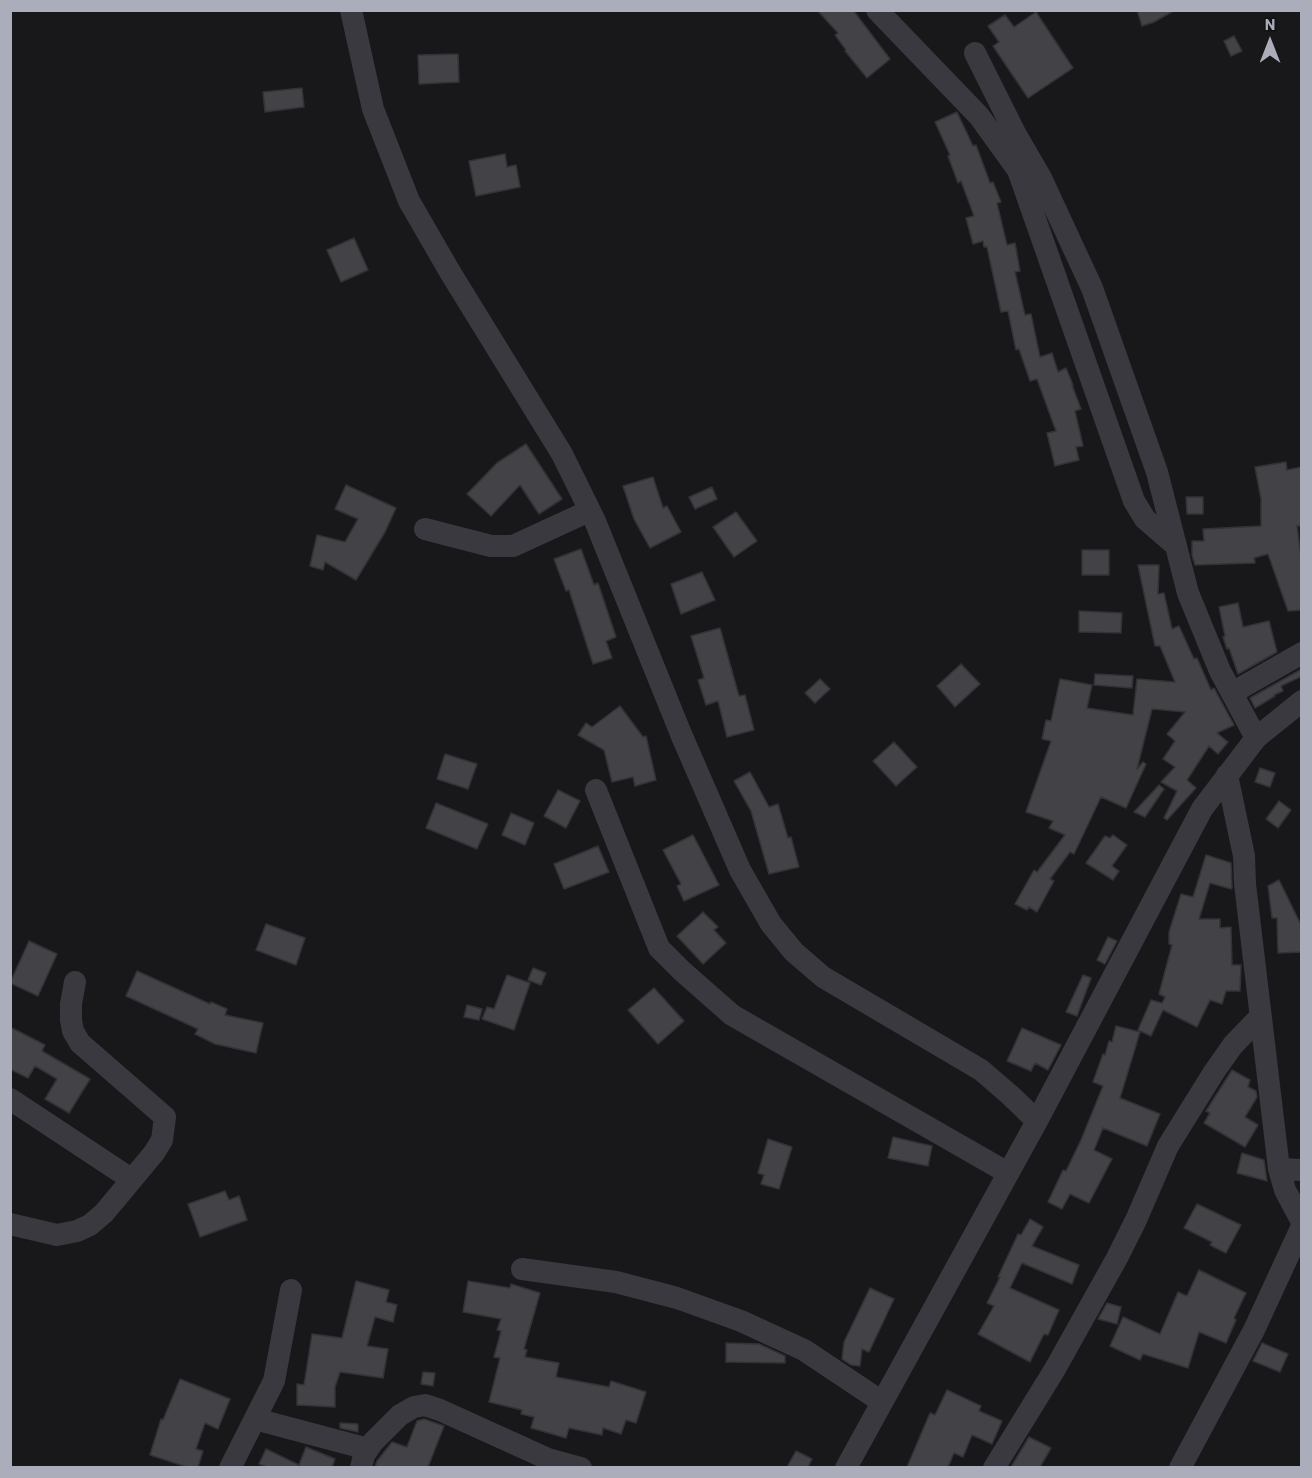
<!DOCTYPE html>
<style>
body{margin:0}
#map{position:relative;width:1312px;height:1478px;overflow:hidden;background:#18181a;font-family:Barlow,sans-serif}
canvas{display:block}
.frame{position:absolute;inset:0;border:12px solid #abadba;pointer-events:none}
.north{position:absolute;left:1240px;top:12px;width:60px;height:60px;-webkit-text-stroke:4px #131315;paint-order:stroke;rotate:0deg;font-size:16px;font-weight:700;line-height:24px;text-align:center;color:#abadba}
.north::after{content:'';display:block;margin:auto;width:21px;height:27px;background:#abadba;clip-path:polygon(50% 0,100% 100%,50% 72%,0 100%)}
</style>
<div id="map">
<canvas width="1312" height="1478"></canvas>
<div class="frame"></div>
<div class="north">N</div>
</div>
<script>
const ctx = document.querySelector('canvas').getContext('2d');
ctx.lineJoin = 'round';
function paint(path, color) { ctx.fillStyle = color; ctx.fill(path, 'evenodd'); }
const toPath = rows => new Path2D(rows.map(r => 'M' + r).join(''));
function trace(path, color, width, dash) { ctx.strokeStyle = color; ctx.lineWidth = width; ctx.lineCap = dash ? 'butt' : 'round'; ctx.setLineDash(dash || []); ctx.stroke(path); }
const building = toPath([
 [817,10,853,10,890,59,867,78,845,51,846,50,835,35,838,33,817,10],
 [1137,10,1175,10,1154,22,1142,26,1137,10],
 [1036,12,1073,68,1028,98,993,46,999,42,988,26,1005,15,1014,27,1036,12],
 [1234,36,1242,51,1231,56,1224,41,1234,36],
 [458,54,459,82,419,84,418,55,458,54],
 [302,88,304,107,265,112,263,92,302,88],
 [957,112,973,146,976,145,990,183,993,182,1001,202,997,203,1007,245,1015,243,1020,271,1015,272,1025,315,1031,314,1040,357,1052,353,1058,372,1066,368,1073,385,1072,385,1081,409,1075,411,1083,446,1076,447,1079,460,1055,466,1047,433,1056,431,1037,379,1030,381,1019,349,1016,350,1008,311,1001,312,987,247,984,247,983,241,973,244,966,218,974,216,961,181,958,183,948,156,950,155,935,122,957,112],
 [505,154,507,167,516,165,520,187,476,196,469,161,505,154],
 [354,238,368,270,341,282,327,250,354,238],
 [526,444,562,499,539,514,520,485,491,516,467,494,497,463,526,444],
 [1286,462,1287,470,1302,467,1302,526,1297,526,1302,564,1302,610,1288,611,1268,554,1254,558,1255,563,1195,565,1192,555,1192,541,1204,541,1203,529,1261,526,1261,499,1255,467,1286,462],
 [653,477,663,508,667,506,681,532,650,548,634,519,623,486,653,477],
 [346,485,396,508,385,532,356,580,325,562,323,570,310,566,317,535,345,542,358,519,335,509,346,485],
 [712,487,717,499,695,509,689,497,712,487],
 [1186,497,1203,497,1203,514,1187,514,1186,497],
 [736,512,757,541,734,557,713,527,736,512],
 [581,549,594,585,598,583,616,637,606,641,612,658,593,664,569,590,566,591,554,559,581,549],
 [1082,550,1109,550,1109,575,1082,575,1082,550],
 [1138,565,1159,565,1158,594,1164,593,1172,629,1179,626,1194,659,1197,658,1211,690,1214,688,1234,725,1217,733,1228,742,1218,754,1209,746,1187,780,1196,788,1167,820,1164,818,1177,791,1161,782,1175,767,1163,759,1175,741,1167,734,1185,712,1152,709,1137,769,1143,762,1146,764,1126,808,1101,797,1074,854,1070,852,1050,879,1054,881,1037,912,1029,907,1027,910,1015,904,1034,870,1037,872,1065,835,1049,828,1053,821,1026,812,1051,741,1042,739,1046,720,1051,721,1060,679,1092,685,1087,708,1133,715,1137,679,1175,682,1160,646,1155,646,1138,565],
 [702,572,715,600,681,614,671,584,702,572],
 [1238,603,1243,627,1269,621,1277,652,1238,674,1229,648,1227,649,1223,637,1225,636,1219,607,1238,603],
 [1079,611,1122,613,1121,633,1079,632,1079,611],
 [720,628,739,696,745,695,754,730,727,737,718,701,706,705,698,680,704,678,691,636,720,628],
 [961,664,980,684,955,707,937,686,961,664],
 [1302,669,1302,676,1281,686,1283,691,1274,695,1275,696,1255,708,1250,698,1302,669],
 [1095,674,1133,676,1132,688,1094,685,1095,674],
 [820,679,830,689,815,703,805,693,820,679],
 [620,706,643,737,646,736,656,780,635,786,633,777,612,782,604,750,578,735,586,723,592,727,620,706],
 [894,742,917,767,896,786,873,761,894,742],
 [445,754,477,764,468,789,437,779,445,754],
 [1260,768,1275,773,1270,787,1255,782,1260,768],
 [750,772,769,807,778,804,788,838,791,837,799,867,769,874,751,811,734,781,750,772],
 [1159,785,1164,789,1145,817,1134,812,1159,785],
 [558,790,580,801,566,828,544,816,558,790],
 [1279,801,1291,810,1278,828,1266,819,1279,801],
 [436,803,488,824,477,849,426,828,436,803],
 [511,813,534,823,525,845,502,835,511,813],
 [693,835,719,885,684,901,677,886,681,884,663,850,693,835],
 [1113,835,1127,845,1112,866,1119,871,1113,880,1086,863,1105,836,1110,838,1113,835],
 [598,846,609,872,564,889,554,864,598,846],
 [1206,855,1231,863,1232,888,1231,889,1210,883,1199,919,1220,919,1220,928,1231,927,1232,965,1241,965,1240,991,1226,991,1222,1004,1210,1000,1197,1027,1163,1010,1151,1036,1138,1030,1151,1000,1162,1003,1165,997,1159,994,1172,945,1169,944,1169,932,1181,894,1193,897,1206,855],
 [1279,880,1302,927,1302,952,1278,953,1277,918,1272,918,1268,886,1279,880],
 [703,912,718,927,714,930,726,943,703,964,677,936,703,912],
 [266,924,305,938,296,965,256,950,266,924],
 [1108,937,1117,941,1105,964,1097,960,1108,937],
 [29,941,57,954,38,996,10,983,29,941],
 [533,968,546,973,541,985,528,980,533,968],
 [137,971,210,1004,211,1002,227,1009,225,1015,263,1023,256,1053,215,1044,195,1034,198,1029,126,996,137,971],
 [507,975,530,983,514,1030,482,1019,487,1007,494,1009,507,975],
 [1083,975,1091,978,1077,1016,1066,1012,1083,975],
 [654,988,684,1021,658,1044,628,1010,654,988],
 [467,1005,482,1009,479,1020,464,1017,467,1005],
 [1116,1026,1140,1032,1120,1098,1160,1114,1147,1146,1103,1128,1094,1150,1112,1159,1089,1203,1070,1194,1062,1209,1048,1202,1063,1170,1066,1171,1081,1140,1103,1086,1093,1082,1103,1054,1105,1055,1109,1041,1112,1042,1116,1026],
 [10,1027,45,1045,42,1051,90,1079,69,1113,45,1099,57,1079,35,1066,28,1078,10,1069,10,1027],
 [1022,1028,1061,1045,1048,1070,1035,1063,1031,1071,1007,1061,1022,1028],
 [1232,1070,1250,1080,1248,1087,1256,1091,1257,1097,1245,1117,1258,1125,1245,1147,1204,1123,1210,1113,1206,1111,1232,1070],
 [893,1137,932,1146,928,1166,888,1158,893,1137],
 [768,1139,792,1147,779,1189,761,1184,764,1175,758,1173,768,1139],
 [1242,1153,1264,1160,1267,1181,1237,1173,1242,1153],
 [225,1191,229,1200,239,1196,247,1220,200,1237,188,1204,225,1191],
 [1197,1204,1241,1225,1226,1253,1210,1245,1212,1242,1184,1228,1197,1204],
 [1030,1219,1043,1227,1032,1246,1079,1265,1072,1284,1022,1263,1010,1288,1059,1310,1048,1335,1044,1334,1030,1362,978,1334,994,1306,987,1303,1000,1277,998,1277,1018,1234,1021,1235,1030,1219],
 [1199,1270,1246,1293,1234,1318,1236,1320,1226,1343,1199,1332,1188,1368,1143,1354,1140,1360,1110,1346,1123,1317,1160,1334,1178,1292,1187,1296,1199,1270],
 [356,1281,389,1290,386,1302,397,1305,393,1322,375,1317,367,1346,388,1349,383,1378,340,1372,335,1387,335,1407,297,1405,297,1384,304,1385,312,1334,342,1338,356,1281],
 [468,1281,510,1288,511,1284,540,1293,524,1349,527,1350,525,1357,559,1363,556,1377,609,1387,611,1381,646,1392,636,1423,626,1420,621,1434,603,1428,602,1435,569,1428,566,1438,531,1428,534,1417,521,1414,522,1410,489,1402,500,1358,494,1357,501,1331,497,1330,501,1319,463,1312,468,1281],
 [870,1288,894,1299,869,1352,862,1349,860,1366,851,1365,842,1359,844,1342,870,1288],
 [1107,1303,1121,1307,1117,1324,1098,1319,1107,1303],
 [726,1343,759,1344,785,1356,785,1363,726,1362,726,1343],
 [1262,1343,1288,1354,1280,1372,1253,1361,1262,1343],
 [423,1372,435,1373,433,1386,421,1384,423,1372],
 [180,1379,230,1399,218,1429,205,1423,196,1449,203,1451,198,1467,187,1467,150,1455,161,1419,163,1420,180,1379],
 [947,1390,981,1406,979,1411,1002,1421,992,1444,972,1435,963,1457,954,1453,948,1467,907,1467,930,1413,935,1415,947,1390],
 [424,1419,444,1426,428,1467,375,1467,377,1461,392,1442,407,1447,417,1421,424,1419],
 [340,1423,358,1424,358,1432,340,1428,340,1423],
 [1029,1437,1051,1448,1040,1467,1011,1467,1029,1437],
 [306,1447,335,1459,332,1467,267,1467,259,1464,266,1449,299,1465,306,1447],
 [796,1451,812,1459,808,1467,787,1467,796,1451]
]);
paint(building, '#424247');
trace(building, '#333236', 1.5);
trace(toPath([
 [351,10,373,109,409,201,450,272,562,454,595,521,681,734,740,870,771,924,794,952,823,977,981,1070,1010,1095,1037,1121],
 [877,10,979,116,1018,170,1134,501,1145,519,1174,544],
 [975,53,1015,133,1041,178,1092,288,1157,472,1188,593,1220,671,1256,738],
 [425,529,491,546,513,546,589,511],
 [1232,693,1302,653],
 [1227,775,1244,856,1245,884,1279,1169,1285,1190,1302,1222],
 [596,790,659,948,682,971,732,1015,1008,1173],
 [10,1099,131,1179],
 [1279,1169,1302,1170],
 [10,1224,57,1235,77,1231,90,1225,104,1213,154,1153,162,1140,165,1117,80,1043,73,1031,71,1020,71,1004,75,982],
 [522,1269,616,1282,677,1298,741,1321,804,1350,882,1402],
 [255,1419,368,1449],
 [230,1468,274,1381,291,1290],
 [361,1468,364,1455,373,1442,400,1415,414,1407,425,1405,440,1410,548,1459,581,1468],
 [846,1468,1037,1121,1202,809,1256,738,1302,701],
 [994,1468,1055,1369,1117,1258,1136,1220,1168,1146,1214,1072,1233,1045,1260,1017],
 [1180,1468,1254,1330,1302,1226]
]), '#39393f', 22);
</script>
